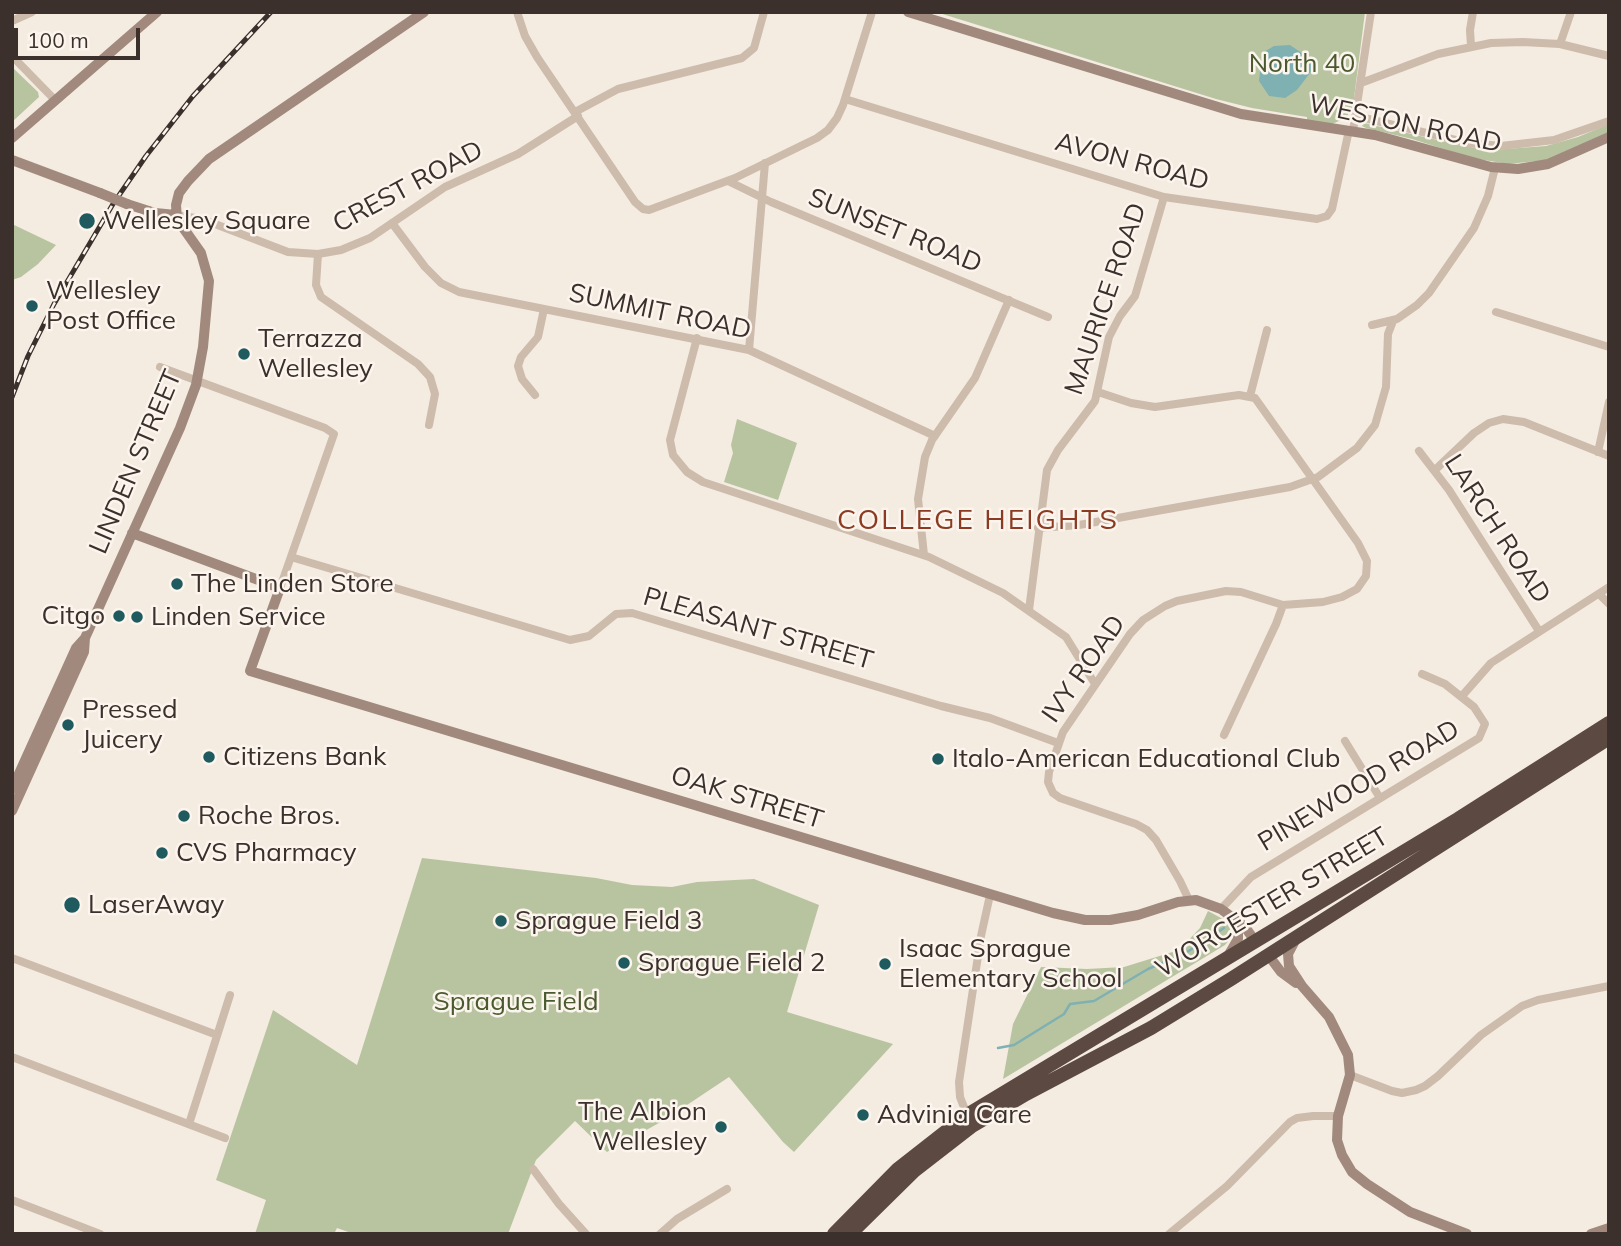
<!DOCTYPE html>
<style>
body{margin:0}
#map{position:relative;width:1621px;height:1246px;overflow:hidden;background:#f4ebe1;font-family:Mulish,sans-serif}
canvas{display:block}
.frame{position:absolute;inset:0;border:14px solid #3b302b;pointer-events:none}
.scale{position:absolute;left:14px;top:28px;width:126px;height:32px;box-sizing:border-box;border:4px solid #3b302b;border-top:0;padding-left:9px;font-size:21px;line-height:24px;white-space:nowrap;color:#3b302b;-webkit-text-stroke:5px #fbf5ee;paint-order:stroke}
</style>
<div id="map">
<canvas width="1621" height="1246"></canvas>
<div class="frame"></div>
<div class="scale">100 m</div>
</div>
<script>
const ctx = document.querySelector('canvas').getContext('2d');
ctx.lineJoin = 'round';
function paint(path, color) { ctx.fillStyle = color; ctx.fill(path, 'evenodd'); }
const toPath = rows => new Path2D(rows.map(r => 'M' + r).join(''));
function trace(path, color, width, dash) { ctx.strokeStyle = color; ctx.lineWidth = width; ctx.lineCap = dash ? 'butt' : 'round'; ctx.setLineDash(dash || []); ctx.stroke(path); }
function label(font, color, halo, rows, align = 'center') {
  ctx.font = font + ' Mulish,sans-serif'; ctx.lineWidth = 5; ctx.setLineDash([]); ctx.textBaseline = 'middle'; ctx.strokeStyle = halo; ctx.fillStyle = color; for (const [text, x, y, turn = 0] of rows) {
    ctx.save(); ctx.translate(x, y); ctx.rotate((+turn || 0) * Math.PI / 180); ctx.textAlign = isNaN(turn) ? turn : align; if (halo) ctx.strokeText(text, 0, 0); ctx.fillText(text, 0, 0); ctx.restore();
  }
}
paint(toPath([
 [936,12,1365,12,1353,106,1346,118,1332,124,1307,121,1307,117,1252,108,1216,99],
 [12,67,38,92,39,97,12,122],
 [1364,123,1463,146,1492,150,1546,146,1578,137,1609,124,1609,132,1547,160,1508,164,1472,158,1412,139,1366,128,1362,126],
 [12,224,56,245,38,264,21,277,12,280],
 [737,419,797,443,778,500,724,482,733,453,731,445],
 [422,858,596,878,632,885,672,887,697,882,754,879,819,905,787,1012,893,1044,794,1152,783,1142,729,1077,666,1119,607,1152,575,1121,536,1160,508,1234,354,1234,337,1228,334,1234,255,1234,266,1200,216,1180,273,1010,357,1065],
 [1208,911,1221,918,1230,926,1231,938,1225,945,1003,1079,1013,1024,1041,967,1087,969,1124,967,1179,950,1200,928]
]), '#b8c4a0');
paint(toPath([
 [1290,45,1312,60,1313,69,1297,90,1285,98,1269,96,1259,81,1262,53,1274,46]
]), '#7fb0b2');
trace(toPath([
 [998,1048,1014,1045,1064,1014,1070,1004,1094,1001,1148,969,1184,954,1224,928]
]), '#7fb0b2', 2.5);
trace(toPath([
 [517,12,525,36,537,57,635,202,643,209,649,210,735,178,817,138,828,130,837,118,843,105,872,12],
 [12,21,32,12],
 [1560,44,1571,12],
 [1471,46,1470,30,1473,12],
 [12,56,55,100],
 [1361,83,1438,54,1491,43,1523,42,1560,44,1609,56],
 [845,99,1164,197,1317,219,1327,216,1332,209,1349,130],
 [575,112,618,89,742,58,754,48,764,12],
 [1356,116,1468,143,1501,146,1554,140,1609,121],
 [1353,131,1371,12],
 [728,181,771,202,1048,317],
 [176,215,202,219,288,252,318,254,341,250,370,238,445,187,518,154,578,116],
 [392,223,425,267,441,283,459,292,749,350,935,436],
 [318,254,316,285,321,297,418,364,430,377,435,394,429,425],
 [1496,312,1609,347],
 [1372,325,1397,319,1417,305,1429,293,1474,228,1488,196,1495,168],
 [697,338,670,440,673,455,687,472,703,482,929,557,1003,593,1066,637,1095,684],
 [749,350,765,163],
 [160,367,325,428,334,434,280,588],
 [1098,392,1131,403,1155,407,1239,395,1255,398,1358,543,1367,561,1366,576,1357,589,1342,597,1323,602,1283,605,1241,592,1226,591,1177,601,1165,606,1143,620,1130,634,1063,732,1049,772,1048,782,1053,793,1060,798,1136,824,1147,830,1156,840,1180,881,1189,900],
 [535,395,522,379,518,366,521,357,538,337,544,309],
 [1250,396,1267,330],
 [1419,451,1449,490,1539,631],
 [1598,452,1609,402],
 [1435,470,1474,433,1489,423,1503,419,1524,422,1609,456],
 [1038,528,1079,525,1290,487,1318,477,1357,448,1375,425,1386,387,1388,334,1393,321],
 [924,555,918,499,925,457,932,440,975,378,1009,300],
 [291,557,570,640,589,636,616,614,632,613,941,706,990,718,1058,743],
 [1599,594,1609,604],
 [1029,610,1047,470,1058,450,1095,401,1109,337,1120,316,1135,296,1164,197],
 [1462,696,1491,663,1609,587],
 [1224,735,1276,624,1283,605],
 [1345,741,1380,798],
 [1221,909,1251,877,1479,738,1485,724,1474,707,1445,684,1422,674],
 [12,958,217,1035],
 [12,1057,225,1138],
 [1350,1075,1392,1091,1402,1093,1416,1090,1425,1086,1438,1076,1481,1035,1522,1006,1538,1000,1609,986],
 [967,1115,960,1097,959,1082,981,936,990,895],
 [189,1124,230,995],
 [533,1169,559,1204,586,1234],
 [12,1200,100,1234],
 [660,1234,677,1219,727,1189],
 [1169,1234,1227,1186,1290,1122,1297,1118,1313,1116,1338,1116]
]), '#cdbbac', 8);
trace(toPath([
 [908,12,1241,114,1375,135,1491,167,1518,169,1548,164,1609,137],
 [12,138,157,12],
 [12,160,100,193],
 [127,204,155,213,176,215],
 [132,533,280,588,250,671,1053,913,1085,920,1110,920,1138,915,1178,902,1196,900,1221,909,1245,927,1255,941],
 [12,789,76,648,85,638,180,428,196,385,203,347,209,281,201,253,177,219,176,205,179,193,188,181,209,159,424,12],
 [12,811,84,652,85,638],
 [1297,937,1288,954,1289,966,1302,986,1329,1017,1348,1055,1350,1075,1338,1116,1337,1140,1342,1155,1352,1172,1367,1184,1410,1212,1467,1234],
 [1228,956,1238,939,1238,928,1233,920],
 [1269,956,1281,972,1296,983],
 [1591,1234,1609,1228]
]), '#a18a7d', 10);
trace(toPath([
 [834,1234,898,1169,967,1115,1458,819,1609,723],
 [850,1234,914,1171,972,1126,1026,1094,1151,1028,1231,979,1609,738]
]), '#5c4a42', 14);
const rail = toPath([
 [12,397,28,356,54,304,113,204,146,156,193,96,271,12]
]);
trace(rail, '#3b302b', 5);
trace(rail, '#fbf5ee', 2.5, [8]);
trace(toPath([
 [100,193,127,204]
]), '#a18a7d', 10);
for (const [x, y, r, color] of [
 [87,221,9,"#1f5a5e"],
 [32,306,7,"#1f5a5e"],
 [244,354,7,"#1f5a5e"],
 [177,584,7,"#1f5a5e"],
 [119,616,7,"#1f5a5e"],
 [137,617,7,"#1f5a5e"],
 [68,725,7,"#1f5a5e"],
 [209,757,7,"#1f5a5e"],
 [938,759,7,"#1f5a5e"],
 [184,816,7,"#1f5a5e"],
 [162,853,7,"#1f5a5e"],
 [72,905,9,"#1f5a5e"],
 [501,921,7,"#1f5a5e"],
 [624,963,7,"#1f5a5e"],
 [885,964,7,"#1f5a5e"],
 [863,1115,7,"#1f5a5e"],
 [721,1127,7,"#1f5a5e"]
]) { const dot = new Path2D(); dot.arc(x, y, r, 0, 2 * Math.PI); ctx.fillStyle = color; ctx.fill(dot); trace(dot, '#fbf5ee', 2.5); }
label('26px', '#4a5a2e', '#fbf5ee', [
 ["North 40",1302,64],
 ["Sprague Field",516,1002]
]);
label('26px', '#3b302b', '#fbf5ee', [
 ["WESTON ROAD",1405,124,12],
 ["AVON ROAD",1132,162,15],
 ["CREST ROAD",408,187,-28],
 ["SUNSET ROAD",895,231,22],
 ["MAURICE ROAD",1106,299,-71],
 ["SUMMIT ROAD",660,312,12],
 ["LINDEN STREET",136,462,-67],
 ["LARCH ROAD",1497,529,57],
 ["PLEASANT STREET",758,629,16],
 ["IVY ROAD",1084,669,-55],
 ["PINEWOOD ROAD",1359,786,-31],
 ["OAK STREET",747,798,17],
 ["WORCESTER STREET",1272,903,-31]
]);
label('26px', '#3b302b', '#fbf5ee', [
 ["Wellesley Square",103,221],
 ["Wellesley",46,291],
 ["Post Office",46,321],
 ["Terrazza",258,339],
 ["Wellesley",258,369],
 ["The Linden Store",191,584],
 ["Citgo",105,616,"right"],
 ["Linden Service",151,617],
 ["Pressed",82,710],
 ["Juicery",82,740],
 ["Citizens Bank",223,757],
 ["Italo-American Educational Club",952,759],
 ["Roche Bros.",198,816],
 ["CVS Pharmacy",176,853],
 ["LaserAway",88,905],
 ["Sprague Field 3",515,921],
 ["Isaac Sprague",899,949],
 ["Elementary School",899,979],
 ["Sprague Field 2",638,963],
 ["The Albion",707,1112,"right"],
 ["Wellesley",707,1142,"right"],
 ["Advinia Care",877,1115]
], 'left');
ctx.letterSpacing = '2px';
label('28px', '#8c3b22', '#fbf5ee', [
 ["COLLEGE HEIGHTS",978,521]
]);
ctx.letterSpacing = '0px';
</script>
